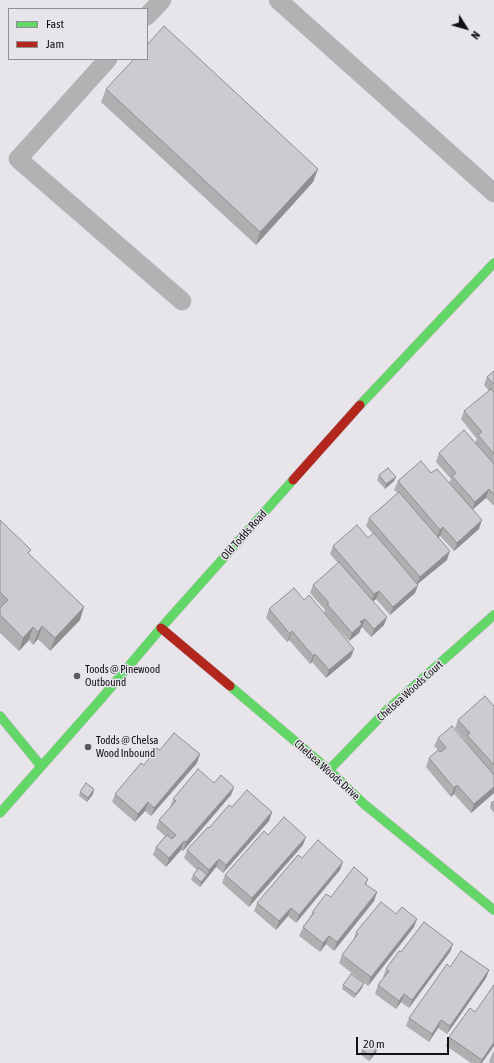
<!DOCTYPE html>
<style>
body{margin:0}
#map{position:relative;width:494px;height:1063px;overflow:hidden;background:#e7e5ea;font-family:"Asap Condensed",sans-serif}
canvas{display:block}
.legend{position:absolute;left:8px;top:8px;width:140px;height:52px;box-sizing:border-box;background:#e7e4eb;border:1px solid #918f94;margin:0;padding:5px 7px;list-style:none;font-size:12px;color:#111012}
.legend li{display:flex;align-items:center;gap:8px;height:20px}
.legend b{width:20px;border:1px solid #918f94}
.north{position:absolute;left:446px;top:8px;width:40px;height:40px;-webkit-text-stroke:3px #e7e4eb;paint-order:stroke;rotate:127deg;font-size:11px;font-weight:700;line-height:16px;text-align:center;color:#111012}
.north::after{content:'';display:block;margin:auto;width:14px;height:18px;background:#111012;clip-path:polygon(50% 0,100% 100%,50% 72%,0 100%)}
.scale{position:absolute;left:356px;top:1037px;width:93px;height:18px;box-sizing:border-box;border:2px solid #111012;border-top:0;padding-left:5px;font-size:12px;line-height:14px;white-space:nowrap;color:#111012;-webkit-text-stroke:3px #e7e4eb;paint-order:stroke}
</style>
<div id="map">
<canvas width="494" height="1063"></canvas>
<ul class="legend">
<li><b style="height:5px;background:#63d668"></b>Fast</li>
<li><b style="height:5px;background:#b3261e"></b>Jam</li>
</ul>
<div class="north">N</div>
<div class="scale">20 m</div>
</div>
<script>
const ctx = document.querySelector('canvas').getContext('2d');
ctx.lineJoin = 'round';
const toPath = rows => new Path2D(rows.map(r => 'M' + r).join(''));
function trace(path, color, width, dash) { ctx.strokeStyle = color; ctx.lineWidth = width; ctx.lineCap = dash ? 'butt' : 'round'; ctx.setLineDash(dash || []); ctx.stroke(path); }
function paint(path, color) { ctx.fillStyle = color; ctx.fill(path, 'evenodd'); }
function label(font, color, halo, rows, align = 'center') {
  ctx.font = font + ' "Asap Condensed",sans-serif'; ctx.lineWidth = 3; ctx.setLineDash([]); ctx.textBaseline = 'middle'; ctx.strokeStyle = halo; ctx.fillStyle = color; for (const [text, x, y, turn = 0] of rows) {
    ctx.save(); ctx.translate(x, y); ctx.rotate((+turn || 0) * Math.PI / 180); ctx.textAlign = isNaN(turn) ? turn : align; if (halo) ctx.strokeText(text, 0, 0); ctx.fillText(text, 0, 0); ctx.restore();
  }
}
const lane = toPath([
 [278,0,494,193],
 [147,16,162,0],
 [108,59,18,159,182,301]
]);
const fast = toPath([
 [360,405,494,263],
 [230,686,329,770,364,804,494,910],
 [0,716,41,766],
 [329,770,387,710,494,615],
 [0,813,101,699,161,628,293,480]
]);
const jam = toPath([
 [293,480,360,405],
 [161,628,230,686]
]);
trace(lane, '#c0bfc2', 19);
trace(fast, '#c0bfc2', 10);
trace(jam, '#c0bfc2', 10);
trace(lane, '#b2b2b4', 18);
trace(fast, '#63d668', 9);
trace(jam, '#b3261e', 9);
paint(toPath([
 [106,89,318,169,313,182,256,245,101,102],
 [494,371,494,506,486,498,473,509,479,529,454,551,440,536,438,537,447,560,418,584,418,585,415,593,390,615,376,599,373,601,384,625,371,637,362,627,361,628,359,633,349,641,324,613,325,610,310,593,313,585,338,563,330,554,333,546,368,538,373,534,366,526,369,518,398,493,394,490,398,481,431,473,449,483,451,479,436,462,439,453,475,443,477,439,461,419,464,411,489,391,484,385,487,377],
 [379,475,396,477,394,481,385,489,377,480],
 [0,520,29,554,80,620,50,651,38,639,33,645,29,640,19,651,0,633],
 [269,609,351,657,326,678,312,662,310,664,289,640,287,642,266,618],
 [494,706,494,793,471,813,454,794,451,797,426,767,429,758,438,750,434,746,438,738,465,741,465,740,455,728,458,720],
 [160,750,197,763,151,816,145,811,135,822,112,802,115,794,144,765],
 [214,783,234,787,231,795,183,851,181,850,166,867,153,855,156,847,165,836,156,828,159,820,170,808,170,807,173,799],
 [80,792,93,794,87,802,79,796],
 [494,801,494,813,490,808,491,803],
 [232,807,272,812,269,821,223,873,216,867,200,887,191,880,193,875,197,870,184,858,187,850,209,828],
 [303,845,249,907,222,883,225,875],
 [302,858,340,870,296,923,288,916,276,930,254,911,257,903],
 [368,879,366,885,377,892,374,901,334,951,326,944,320,952,299,936,303,927,310,917,313,911,331,897],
 [396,914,414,927,368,986,339,963,342,955,353,941,356,932],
 [453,944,450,952,409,1008,401,1002,396,1009,375,994,378,985,384,978,383,977,386,969,401,952],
 [450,967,489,970,486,978,447,1034,438,1028,429,1042,406,1026,409,1018],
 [343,985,362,988,354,998,342,989],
 [475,1012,482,1063,471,1063,446,1046,449,1037],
 [377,1048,376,1053,369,1061,360,1054,362,1050],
 [494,1051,494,1063,490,1063,489,1062,492,1054]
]), '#afafb2');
paint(toPath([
 [318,169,313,182,256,245,260,232],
 [396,477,394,481,385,489,386,484],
 [489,489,486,498,472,510,475,502],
 [482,520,479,529,454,551,457,543],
 [443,527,440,536,437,538,440,530],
 [450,551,447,560,416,585,420,577],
 [418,585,415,593,390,615,393,607],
 [379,591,376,599,371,603,374,594],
 [84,607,80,620,50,651,55,638],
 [387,617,384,625,371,637,374,629],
 [365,619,362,627,361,628,359,633,349,641,352,633,360,622],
 [42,626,38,639,33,645,38,632],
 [33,627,29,640,19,651,23,638],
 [292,631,289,640,287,642,290,634],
 [354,649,351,657,326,678,329,670],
 [315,654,312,662,310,664,313,656],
 [200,754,197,763,151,816,154,808],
 [457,785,454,794,451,797,454,788],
 [234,787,231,795,183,851,186,842],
 [494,787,494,793,471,813,474,804],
 [94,789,93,794,87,802,88,798],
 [148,802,145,811,135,822,138,814],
 [272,812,269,821,223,873,226,865],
 [306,837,303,845,249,907,252,898],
 [184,841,181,850,166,867,169,858],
 [219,859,216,867,200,887,201,882,207,875,209,870],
 [343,862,340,870,296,923,299,915],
 [377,892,374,901,334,951,337,942],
 [291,908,288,916,276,930,279,921],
 [417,919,414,927,368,986,371,977],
 [329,936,326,944,320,952,323,943],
 [453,944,450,952,409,1008,412,1000],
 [489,970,486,978,447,1034,450,1026],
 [364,983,362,988,354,998,356,994],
 [404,994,401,1002,396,1009,399,1001],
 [441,1020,438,1028,429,1042,432,1034],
 [494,1042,494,1046,482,1063,480,1063],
 [377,1048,376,1053,369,1061,371,1056]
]), '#8f8e91');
const building = toPath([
 [164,26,318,169,260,232,106,89,134,59,147,59,147,45,164,26],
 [494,371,494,384,487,377,494,371],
 [491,389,494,392,494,454,478,435,482,432,464,411,491,389],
 [464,430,494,464,494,495,489,489,475,502,452,476,456,473,439,453,464,430],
 [421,461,431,473,437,469,482,520,457,543,443,527,440,530,398,481,421,461],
 [388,468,396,477,386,484,379,475,388,468],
 [399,492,450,551,420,577,369,518,399,492],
 [0,520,31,550,28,553,84,607,55,638,42,626,38,632,33,627,23,638,0,615,0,608,8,600,0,592,0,520],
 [357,525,368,538,374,533,418,585,393,607,379,591,374,594,333,546,357,525],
 [339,562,387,617,374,629,365,619,360,622,362,624,352,633,327,604,329,603,313,585,339,562],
 [294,588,304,600,309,595,354,649,329,670,315,654,313,656,292,631,290,634,269,609,294,588],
 [485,696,494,706,494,765,467,735,470,733,458,720,485,696],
 [452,726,494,775,494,787,474,804,457,785,454,788,429,758,438,750,440,752,446,748,438,738,452,726],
 [174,733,200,754,154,808,148,802,138,814,115,794,141,763,144,765,157,748,160,750,174,733],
 [198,769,214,783,221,775,234,787,186,842,184,841,169,858,156,847,167,835,172,839,176,835,159,820,176,801,173,799,198,769],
 [86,783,94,789,88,798,80,792,86,783],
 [247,790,272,812,226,865,219,859,209,870,187,850,208,827,209,828,229,805,232,807,247,790],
 [494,801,494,806,491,803,494,801],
 [284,817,306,837,252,898,225,875,264,831,268,835,284,817],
 [318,840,343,862,299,915,291,908,279,921,257,903,298,855,302,858,318,840],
 [354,867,368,879,365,884,377,892,337,942,329,936,323,943,303,927,314,913,313,911,326,894,331,897,354,867],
 [199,868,207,875,201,882,193,875,199,868],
 [381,902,396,914,402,907,417,919,371,977,342,955,358,934,356,932,381,902],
 [424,922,453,944,412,1000,404,994,399,1001,378,985,389,971,386,969,399,951,401,952,424,922],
 [461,951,489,970,450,1026,441,1020,432,1034,409,1018,447,964,450,967,461,951],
 [351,974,364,983,356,994,343,985,351,974],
 [494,985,494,1042,482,1060,449,1037,470,1008,475,1012,494,985],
 [368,1042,377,1048,371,1056,362,1050,368,1042]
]);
paint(building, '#cccbcf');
trace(building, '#8f8e91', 1);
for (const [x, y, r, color] of [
 [77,676,4,"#5c5b5e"],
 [88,747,4,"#5c5b5e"]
]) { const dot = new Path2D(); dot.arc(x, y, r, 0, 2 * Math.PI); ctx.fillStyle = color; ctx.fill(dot); trace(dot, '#e7e4eb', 1.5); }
label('11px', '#111012', '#e7e4eb', [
 ["Old Todds Road",244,535,-48],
 ["Chelsea Woods Court",410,691,-42],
 ["Chelsea Woods Drive",327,770,42]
]);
label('11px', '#111012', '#e7e4eb', [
 ["Toods @ Pinewood",85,670],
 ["Outbound",85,683],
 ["Todds @ Chelsa",96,741],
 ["Wood Inbound",96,754]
], 'left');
</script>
